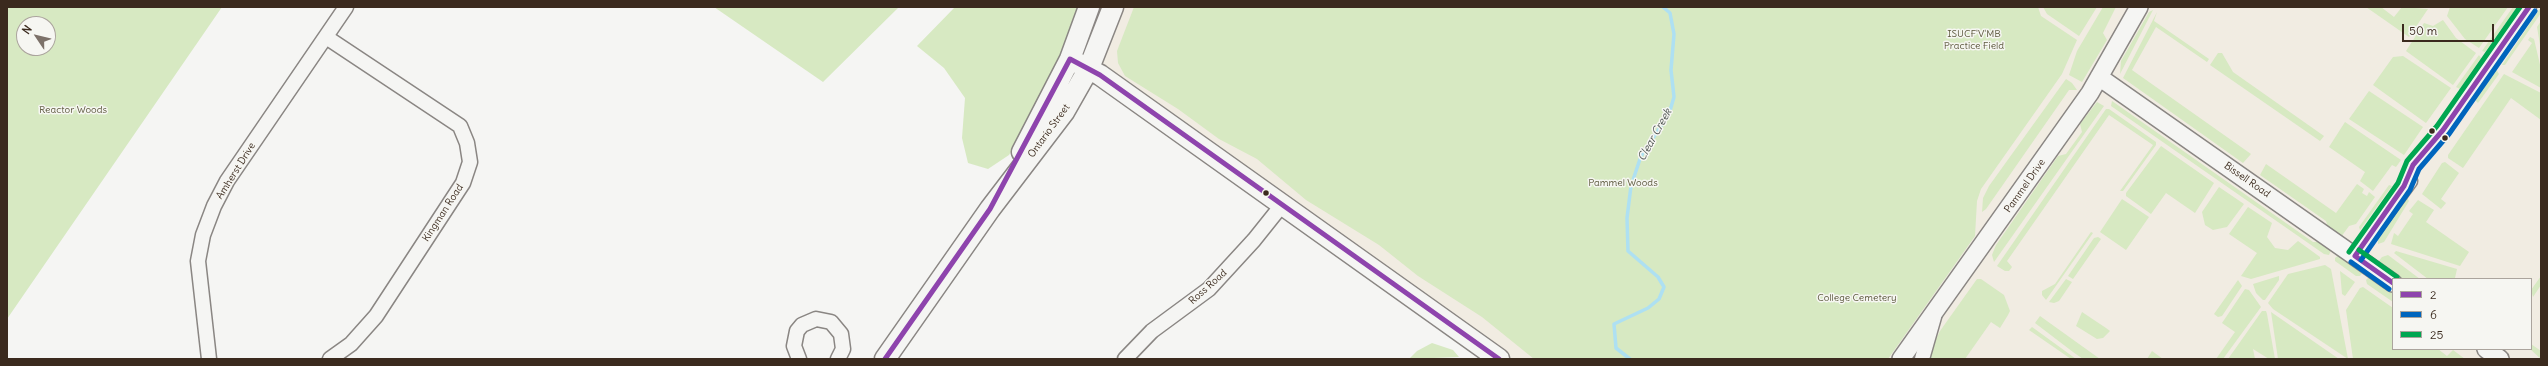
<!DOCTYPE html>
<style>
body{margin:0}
#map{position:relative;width:2548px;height:366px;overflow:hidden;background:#f5f5f3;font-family:Delius,sans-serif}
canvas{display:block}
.frame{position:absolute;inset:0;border:8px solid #3b2a1e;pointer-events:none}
.legend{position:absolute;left:2392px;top:278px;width:140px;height:72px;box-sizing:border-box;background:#f6f6f2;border:1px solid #aba49d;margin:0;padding:5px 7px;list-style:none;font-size:12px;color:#3b2a1e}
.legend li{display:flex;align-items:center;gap:8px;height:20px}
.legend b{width:20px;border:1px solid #aba49d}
.north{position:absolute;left:16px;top:16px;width:40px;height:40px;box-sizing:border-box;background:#f6f6f2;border:1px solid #aba49d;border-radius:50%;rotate:305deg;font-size:11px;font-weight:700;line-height:16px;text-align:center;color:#3b2a1e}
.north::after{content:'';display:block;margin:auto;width:14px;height:18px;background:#7c7169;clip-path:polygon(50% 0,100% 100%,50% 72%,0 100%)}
.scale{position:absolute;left:2402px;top:24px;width:92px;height:18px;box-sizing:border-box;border:2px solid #3b2a1e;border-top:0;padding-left:5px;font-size:12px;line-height:14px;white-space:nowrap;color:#3b2a1e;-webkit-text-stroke:3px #f6f6f2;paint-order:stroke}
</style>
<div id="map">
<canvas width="2548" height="366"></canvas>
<div class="frame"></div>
<ul class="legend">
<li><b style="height:5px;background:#8e44ad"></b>2</li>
<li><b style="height:5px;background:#0065bd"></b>6</li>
<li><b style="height:5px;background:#00a651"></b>25</li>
</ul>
<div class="north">N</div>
<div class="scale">50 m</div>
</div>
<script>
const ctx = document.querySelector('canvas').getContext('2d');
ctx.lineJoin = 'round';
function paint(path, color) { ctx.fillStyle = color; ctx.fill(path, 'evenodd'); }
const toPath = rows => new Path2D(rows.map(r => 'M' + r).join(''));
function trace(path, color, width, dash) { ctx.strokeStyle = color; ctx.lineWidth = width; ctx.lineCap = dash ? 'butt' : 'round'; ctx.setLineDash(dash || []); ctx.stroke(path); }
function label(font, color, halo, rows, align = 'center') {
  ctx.font = font + ' Delius,sans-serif'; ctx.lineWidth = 3; ctx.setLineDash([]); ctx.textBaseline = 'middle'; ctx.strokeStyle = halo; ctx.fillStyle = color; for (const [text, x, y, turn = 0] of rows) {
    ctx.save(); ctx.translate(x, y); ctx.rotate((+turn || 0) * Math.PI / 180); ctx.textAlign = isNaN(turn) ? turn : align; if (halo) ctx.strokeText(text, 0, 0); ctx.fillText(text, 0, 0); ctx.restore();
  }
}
paint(toPath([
 [1006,7,2541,7,2541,359,1499,359],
 [2393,279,2531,279,2531,349,2393,349]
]), '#f1ece2');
paint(toPath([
 [7,7,222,7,7,319],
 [24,24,48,24,48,48,24,48],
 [714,7,899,7,823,82],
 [955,7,1081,7,1046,91,1009,155,988,169,968,163,962,138,965,98,944,68,917,46],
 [1134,7,2038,7,2041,16,2077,40,2062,74,1981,189,1977,201,1975,236,1888,359,1534,359,1482,317,1418,276,1379,245,1306,200,1257,159,1219,139,1178,109,1125,76,1118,63,1117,51],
 [2043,7,2097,7,2079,36,2047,14],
 [2103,7,2116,7,2103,33,2107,40,2082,82,2069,75,2077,51],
 [2366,7,2381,7,2394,17,2402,7,2428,9,2409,37],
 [2450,7,2508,7,2479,48,2465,39,2447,16],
 [2513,7,2517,7,2485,52,2482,51],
 [2541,7,2541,13,2505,65,2502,65],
 [2153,10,2120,74,2121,61,2149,12],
 [2157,12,2154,21,2209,59,2207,62,2156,27,2132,70,2251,154,2243,163,2123,78],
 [2443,20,2456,38,2476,53,2453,85,2406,51,2424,23,2433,26],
 [2541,21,2541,51,2537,27],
 [2530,37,2534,39,2541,69,2541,88,2512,72,2532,43,2528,40],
 [2218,53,2222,53,2233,72,2324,136,2320,141,2210,65],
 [2479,55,2481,58,2460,89,2456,87],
 [2403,56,2451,88,2426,123,2373,85,2393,57],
 [2496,69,2499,74,2478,103,2475,100],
 [2504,74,2541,93,2541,120,2511,98,2463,168,2448,158,2448,155],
 [2066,79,2072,83,2077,90,2069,90,1986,209,1982,212,1983,198,1989,186],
 [2369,91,2423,127,2404,155,2349,119],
 [2112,101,2313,242,2321,242,2331,250,2329,255,2324,254,2111,106],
 [2097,102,2104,106,1994,262,1992,255,1996,245,2058,156,2066,154,2082,132,2080,124],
 [2106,109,2109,109,2156,142,2156,145,2123,191,2120,191,2153,145,2109,115,2007,261,2012,267,2009,271,2005,271,1997,266],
 [2345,122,2401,160,2396,167,2392,165,2373,191,2360,181,2365,172,2329,147],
 [2161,146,2214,183,2195,213,2166,193,2151,214,2126,196,2126,193],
 [2445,162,2459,173,2441,199,2446,203,2441,209,2422,194,2442,163],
 [2266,164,2336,213,2357,184,2364,189,2362,193,2367,196,2369,192,2375,197,2356,224,2349,226,2341,237,2329,230,2326,221,2260,175],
 [2389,185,2392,186,2360,230,2359,227],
 [2219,187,2244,204,2227,227,2213,230,2205,225,2202,212],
 [2407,197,2409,201,2384,242,2378,244,2378,240],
 [2122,199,2149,217,2126,250,2100,232],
 [2418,200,2434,210,2426,222,2469,252,2460,266,2391,244,2394,233,2398,236,2413,214,2409,211],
 [2248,207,2272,223,2267,237,2275,248,2288,250,2298,241,2320,257,2320,259,2251,279,2241,276,2257,253,2229,234],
 [2091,232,2093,233,2046,300,2042,295,2042,291,2055,284],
 [2098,237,2101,239,2073,279,2068,276,2094,238],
 [2396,251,2457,269,2455,278,2428,279,2394,253],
 [2339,255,2363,272,2360,276,2356,276,2335,261,2335,258],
 [2388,255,2420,279,2397,279,2378,262,2382,257],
 [2325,265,2331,269,2348,359,2273,309,2268,303,2288,274],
 [2340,271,2355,282,2345,296,2342,294],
 [2279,276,2279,280,2265,300,2263,300,2256,293,2253,284],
 [2541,276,2541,285,2533,297,2531,290],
 [2369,277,2393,293,2393,302,2367,284,2366,280],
 [1977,279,1981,279,2004,295,2010,311,2008,315,2000,328,1991,322,1965,359,1926,359,1940,331],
 [2066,279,2072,282,2059,301,2054,303,2049,302],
 [2238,280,2242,286,2222,316,2218,317,2214,314],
 [2363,287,2393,308,2393,349,2438,349,2447,356,2453,350,2465,359,2353,359,2346,310,2360,288],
 [2245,289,2249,290,2261,307,2223,359,2216,359,2235,332,2222,323],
 [2262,311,2266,311,2267,314,2275,359,2269,359,2253,349,2255,359,2228,359],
 [2082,312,2106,328,2110,331,2103,338,2097,339,2076,326],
 [2271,312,2339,359,2340,359,2278,359],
 [2040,316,2100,359,2083,359,2073,352,2035,323],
 [2032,327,2061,348,2076,359,2071,359,2029,330],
 [1432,343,1453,350,1459,357,1409,359,1417,351],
 [2531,344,2541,351,2541,359,2530,349],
 [2152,351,2163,359,2147,359]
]), '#d7e9c2');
trace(toPath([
 [1630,359,1616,348,1614,324,1648,308,1659,299,1664,287,1658,277,1628,251,1627,218,1631,186,1641,156,1669,114,1674,97,1671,70,1674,34,1670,13,1663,7]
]), '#aee0f2', 3.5);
const minor = toPath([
 [326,37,460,126,467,143,470,162,463,183,376,316,351,344,330,359],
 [2404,186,2413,165,2443,130,2529,7],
 [2355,256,2410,181],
 [209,359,198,261,203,235,214,206,227,181,346,7],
 [799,359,794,346,797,331,802,325,816,319,831,322,841,334,843,349,838,359],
 [1125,359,1152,331,1209,289,1254,240,1282,205],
 [1922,359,1934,317]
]);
const tertiary = toPath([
 [2099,77,2393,283],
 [2486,349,2500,359],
 [1901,359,2090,93,2139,7]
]);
const secondary = toPath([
 [1070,59,1100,75,1499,359],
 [1022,152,1070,59,1089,7],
 [885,359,990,209,1064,112,1089,68,1113,7]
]);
trace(minor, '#8a8683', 17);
trace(tertiary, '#8a8683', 20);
trace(secondary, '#8a8683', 23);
trace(minor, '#f5f5f3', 14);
trace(tertiary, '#f5f5f3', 17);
trace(secondary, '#f5f5f3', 20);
trace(toPath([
 [2355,256,2404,186,2413,165,2443,130,2529,7],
 [2355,256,2393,283],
 [885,359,990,209,1070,59,1100,75,1499,359]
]), '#8e44ad', 5);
trace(toPath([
 [2361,260,2410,190,2419,169,2449,134,2535,11],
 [2351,262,2389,289]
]), '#0065bd', 5);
trace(toPath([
 [2359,250,2397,277],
 [2349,252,2398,183,2407,161,2437,126,2520,7]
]), '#00a651', 5);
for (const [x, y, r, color] of [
 [2432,131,3.5,"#3b2a1e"],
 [2445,138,3.5,"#3b2a1e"],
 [1266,193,3.5,"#3b2a1e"]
]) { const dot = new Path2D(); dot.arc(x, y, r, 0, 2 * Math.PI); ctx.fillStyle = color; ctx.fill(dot); trace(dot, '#f6f6f2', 1.5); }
label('10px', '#5c583d', '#f6f6f2', [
 ["ISUCF'V'MB",1974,34],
 ["Practice Field",1974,46],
 ["Reactor Woods",73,110],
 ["Pammel Woods",1623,183],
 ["College Cemetery",1857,298]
]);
label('10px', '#3b2a1e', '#f6f6f2', [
 ["Ontario Street",1049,131,-54],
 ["Amherst Drive",236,171,-58],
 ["Bissell Road",2247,180,35],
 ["Pammel Drive",2025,186,-55],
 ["Kingman Road",443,213,-57],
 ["Ross Road",1208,287,-42]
]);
label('italic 11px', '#505553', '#f6f6f2', [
 ["Clear Creek",1655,135,-61]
]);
</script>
